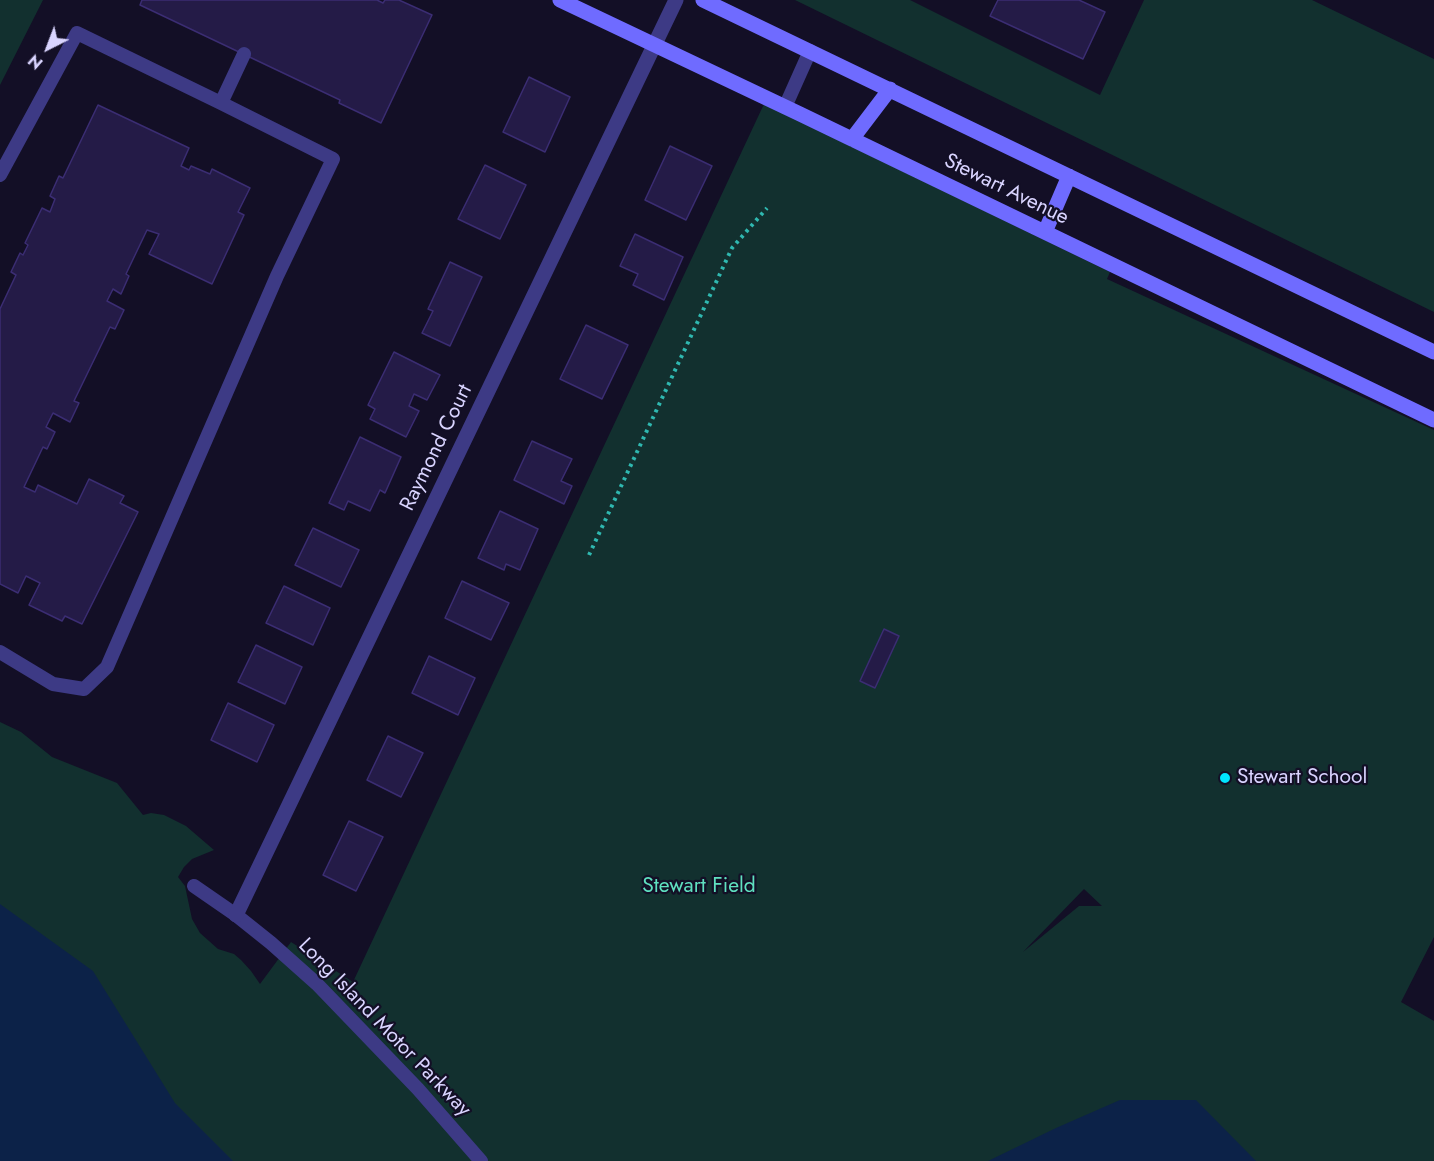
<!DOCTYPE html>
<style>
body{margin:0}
#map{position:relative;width:1434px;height:1161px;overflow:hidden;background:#130f26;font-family:Jost,sans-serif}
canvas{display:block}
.north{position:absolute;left:18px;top:18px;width:60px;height:60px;-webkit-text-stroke:4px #130f26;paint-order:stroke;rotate:222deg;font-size:16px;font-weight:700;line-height:24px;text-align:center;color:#d9d4ff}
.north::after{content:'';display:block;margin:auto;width:21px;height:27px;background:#d9d4ff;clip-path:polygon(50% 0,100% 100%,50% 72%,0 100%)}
</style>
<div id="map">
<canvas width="1434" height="1161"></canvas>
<div class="north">N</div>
</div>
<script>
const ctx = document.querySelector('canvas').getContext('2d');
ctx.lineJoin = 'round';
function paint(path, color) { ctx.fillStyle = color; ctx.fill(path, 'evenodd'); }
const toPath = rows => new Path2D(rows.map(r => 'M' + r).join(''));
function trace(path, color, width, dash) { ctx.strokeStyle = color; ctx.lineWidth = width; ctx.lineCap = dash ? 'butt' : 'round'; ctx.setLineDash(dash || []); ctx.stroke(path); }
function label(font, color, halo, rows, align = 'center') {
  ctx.font = font + ' Jost,sans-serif'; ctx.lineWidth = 4.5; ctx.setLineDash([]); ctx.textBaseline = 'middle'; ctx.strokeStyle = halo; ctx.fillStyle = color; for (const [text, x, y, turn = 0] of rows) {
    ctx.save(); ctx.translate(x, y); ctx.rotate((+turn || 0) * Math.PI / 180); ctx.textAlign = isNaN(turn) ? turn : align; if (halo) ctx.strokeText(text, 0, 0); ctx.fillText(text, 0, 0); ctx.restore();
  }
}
paint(toPath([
 [0,0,43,0,0,85],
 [795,0,910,0,1100,95,1144,0,1312,0,1434,59,1434,312],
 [764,104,1110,272,1107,279,1434,430,1434,937,1401,1002,1434,1021,1434,1161,0,1161,0,722,21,732,52,757,117,783,143,815,151,813,164,815,186,826,214,850,192,859,184,867,178,877,185,886,192,919,200,933,218,949,234,954,241,960,251,971,260,984,291,942,353,982],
 [1084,889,1102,906,1079,906,1023,952]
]), '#12302f');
paint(toPath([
 [0,904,93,971,175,1103,233,1161,0,1161],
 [1120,1100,1196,1100,1256,1161,988,1161,1056,1128]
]), '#0c2248');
const building = toPath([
 [142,0,377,0,383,3,385,0,399,0,432,15,381,123,339,103,340,100,140,5,142,0],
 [998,0,1079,0,1105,12,1083,59,990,16,998,0],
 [529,77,570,97,545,152,503,132,529,77],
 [98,105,189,148,181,166,189,170,191,166,210,174,212,169,250,188,238,212,244,215,212,284,149,254,159,234,147,230,126,274,129,276,121,294,113,289,107,301,124,310,115,329,110,327,74,401,79,403,70,422,53,413,46,427,55,432,47,449,43,447,24,487,35,492,38,485,77,504,89,479,124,496,120,503,138,512,82,624,65,616,62,621,29,605,40,583,26,576,18,593,0,584,0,309,16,275,11,272,20,253,23,255,28,245,25,243,42,208,50,212,55,199,50,196,59,176,63,178,98,105],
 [670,146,712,166,686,220,645,200,670,146],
 [485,165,526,185,500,239,458,219,485,165],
 [635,234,683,257,664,300,633,285,638,274,620,266,635,234],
 [450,262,482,277,450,346,422,333,433,311,428,309,450,262],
 [586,325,628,345,602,399,560,379,586,325],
 [394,352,440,375,427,400,414,394,409,406,419,411,406,437,370,419,375,409,368,405,394,352],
 [360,437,401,457,385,493,380,490,370,511,348,501,344,510,329,503,360,437],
 [532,441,572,459,561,481,572,486,564,504,514,480,532,441],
 [500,511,538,529,520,570,506,564,504,570,478,558,500,511],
 [313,528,359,550,341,587,295,565,313,528],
 [462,581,509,603,491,640,445,618,462,581],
 [284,586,330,608,313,645,266,623,284,586],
 [884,629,899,636,875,688,860,681,884,629],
 [256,645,302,667,285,704,238,682,256,645],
 [429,656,475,678,458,715,412,693,429,656],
 [228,703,274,725,257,762,211,740,228,703],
 [388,736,423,753,401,797,367,780,388,736],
 [349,821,383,837,356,891,323,875,349,821]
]);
paint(building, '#241b47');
trace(building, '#3b2d73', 1.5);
trace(toPath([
 [589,555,732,248,767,208]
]), '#2fb8b0', 4, [3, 4.5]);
trace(toPath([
 [221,103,244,54],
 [785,107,810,51],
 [0,175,77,33,221,103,333,159,277,276,107,667,84,689,53,684,0,652],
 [194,886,236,915,271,943,317,984,418,1089,481,1161]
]), '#3d3a85', 14);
trace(toPath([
 [236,915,676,0]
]), '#3d3a85', 15);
trace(toPath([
 [560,0,800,114,1434,420],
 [703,0,1434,352],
 [852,139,890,89],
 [1045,232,1069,176]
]), '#6f6bff', 15);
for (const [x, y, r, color] of [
 [1225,778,6,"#00e5ff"]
]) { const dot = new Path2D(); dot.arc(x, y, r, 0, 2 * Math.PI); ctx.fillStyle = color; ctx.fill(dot); trace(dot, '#130f26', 2); }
label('21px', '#d9d4ff', '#130f26', [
 ["Stewart Avenue",1006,190,26],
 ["Raymond Court",437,448,-64],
 ["Long Island Motor Parkway",384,1028,46]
]);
label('21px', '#d9d4ff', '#130f26', [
 ["Stewart School",1237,778]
], 'left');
label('21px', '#5fe0c0', '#130f26', [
 ["Stewart Field",699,887]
]);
</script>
